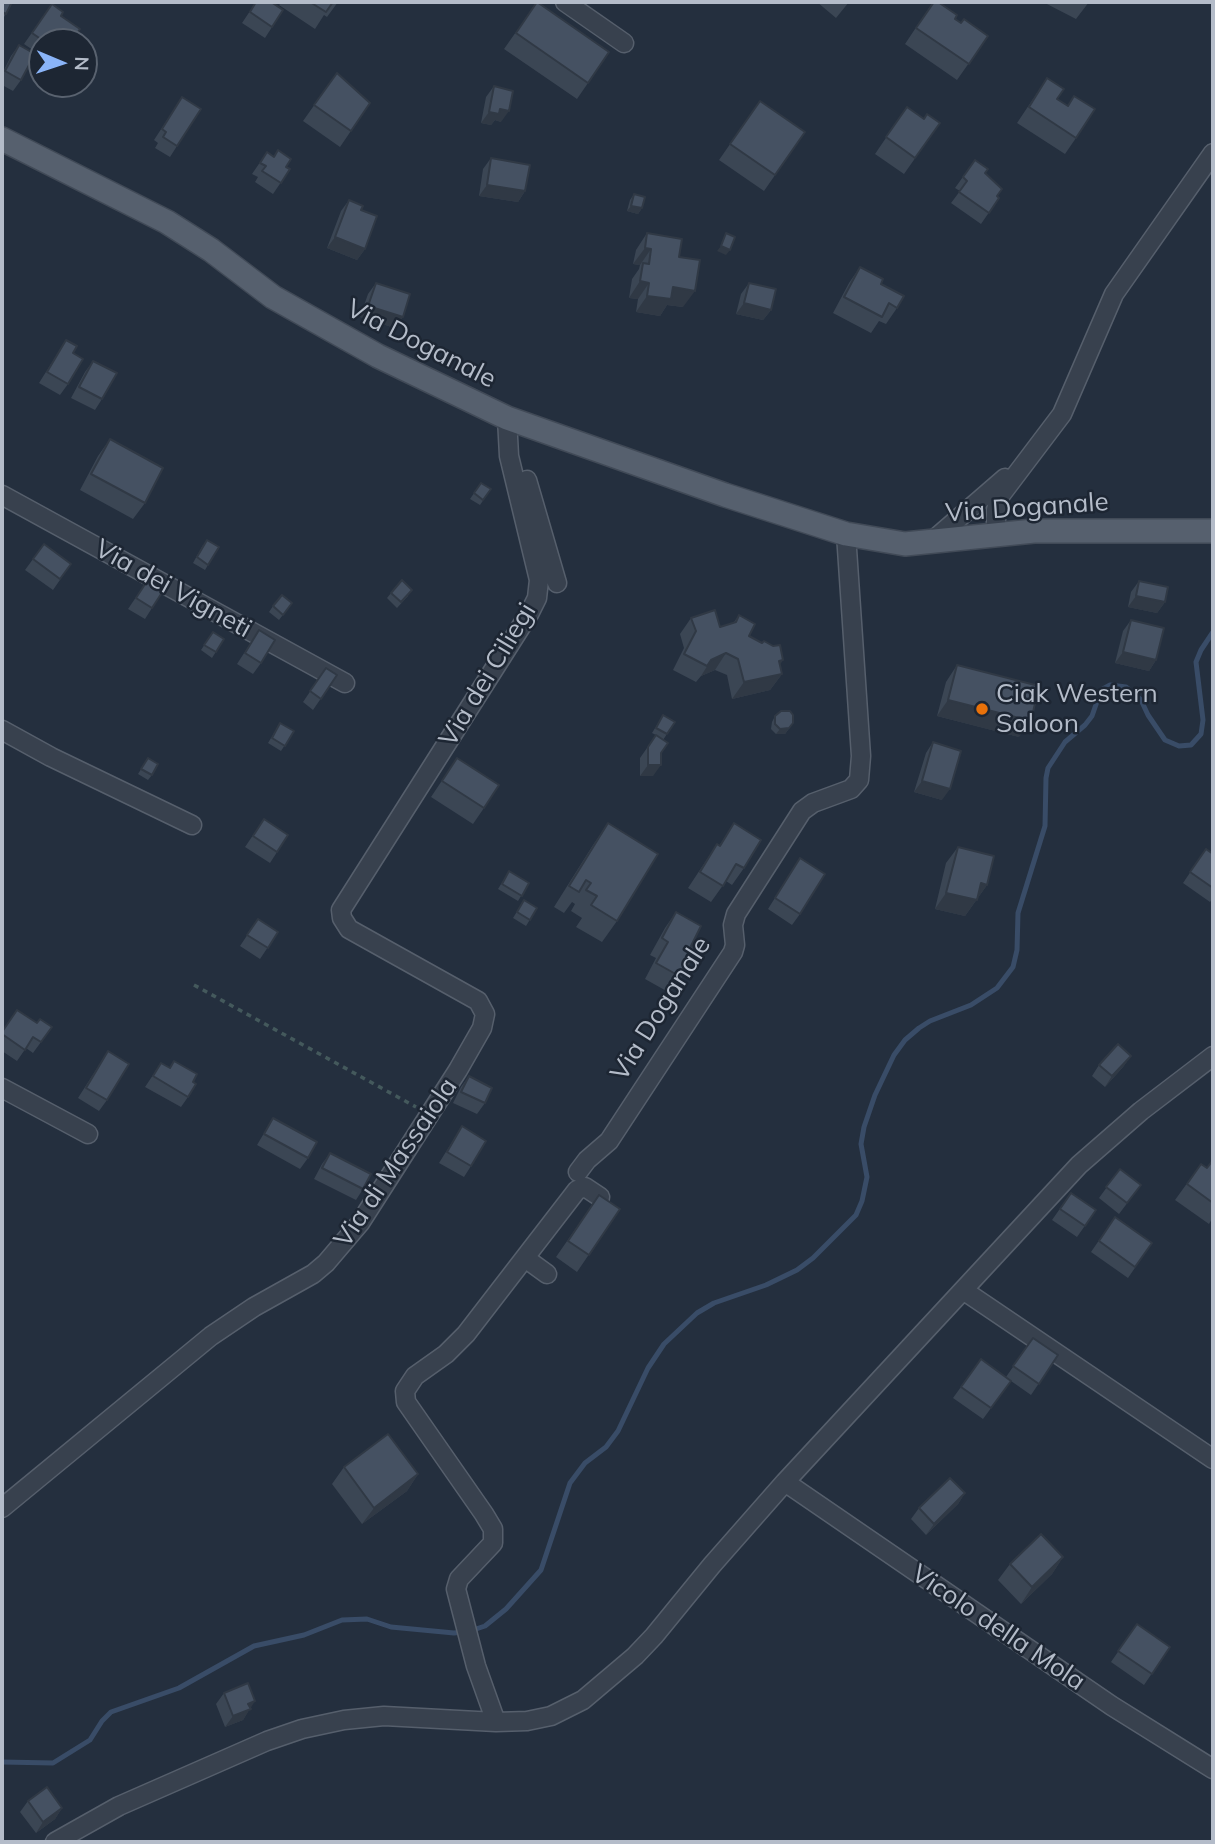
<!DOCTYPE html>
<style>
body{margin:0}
#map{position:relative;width:1215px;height:1844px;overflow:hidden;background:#242f3e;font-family:Mulish,sans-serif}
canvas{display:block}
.frame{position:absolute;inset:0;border:4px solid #b4bcc9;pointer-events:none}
.north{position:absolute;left:28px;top:28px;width:70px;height:70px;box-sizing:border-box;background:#1d2633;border:2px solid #59626f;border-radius:50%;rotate:92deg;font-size:19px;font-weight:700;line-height:28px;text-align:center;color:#b4bcc9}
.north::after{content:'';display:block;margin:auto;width:24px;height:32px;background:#8ab4f8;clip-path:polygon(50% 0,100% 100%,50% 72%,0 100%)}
</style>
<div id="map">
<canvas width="1215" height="1844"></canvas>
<div class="frame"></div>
<div class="north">N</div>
</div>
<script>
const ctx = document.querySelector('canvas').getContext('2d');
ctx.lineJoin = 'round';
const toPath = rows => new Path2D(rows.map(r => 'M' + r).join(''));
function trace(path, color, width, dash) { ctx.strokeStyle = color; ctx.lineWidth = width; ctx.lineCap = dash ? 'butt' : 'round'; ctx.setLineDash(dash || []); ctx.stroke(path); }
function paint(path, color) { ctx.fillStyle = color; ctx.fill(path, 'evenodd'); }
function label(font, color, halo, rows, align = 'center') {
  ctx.font = font + ' Mulish,sans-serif'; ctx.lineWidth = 5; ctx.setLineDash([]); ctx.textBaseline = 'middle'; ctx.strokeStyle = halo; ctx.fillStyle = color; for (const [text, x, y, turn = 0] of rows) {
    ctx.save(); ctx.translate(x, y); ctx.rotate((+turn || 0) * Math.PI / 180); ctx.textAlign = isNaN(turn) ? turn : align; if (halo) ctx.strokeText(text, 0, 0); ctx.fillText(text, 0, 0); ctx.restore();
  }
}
trace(toPath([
 [2,1762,53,1763,90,1740,102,1721,111,1712,179,1688,254,1646,304,1635,342,1620,367,1619,391,1627,454,1633,470,1631,485,1626,506,1609,541,1570,570,1483,585,1463,606,1447,618,1431,648,1368,664,1344,697,1313,714,1303,766,1285,797,1270,813,1258,856,1215,862,1201,867,1177,861,1144,864,1127,875,1095,894,1055,905,1040,919,1028,930,1021,971,1005,997,988,1013,967,1017,950,1018,913,1045,826,1046,778,1048,768,1065,742,1085,725,1092,716,1101,690,1110,685,1126,687,1141,700,1148,715,1165,740,1179,746,1191,745,1201,734,1203,720,1196,662,1201,650,1213,632]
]), '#394c67', 5);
const minor = toPath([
 [565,2,624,43],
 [527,480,557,583],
 [2,495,345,683],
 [996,534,996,510,1000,496,1062,414,1114,294,1213,153],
 [930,543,1005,478],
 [2,730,51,757,192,825],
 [2,1088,88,1134],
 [578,1172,587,1160,609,1141,733,952,735,945,733,925,736,914,802,811,813,803,851,789,859,780,861,756,846,534],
 [525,1258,547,1274],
 [963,1290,1213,1459],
 [785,1482,1112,1706,1213,1769],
 [2,1508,211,1336,254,1307,313,1274,326,1263,360,1223,458,1070,482,1028,485,1014,478,1001,349,929,342,918,341,910,529,614,537,598,539,580,509,456,507,418],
 [496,1722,476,1666,456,1589,459,1579,493,1543,493,1529,484,1514,406,1402,405,1391,415,1376,446,1354,466,1334,577,1190,585,1187,600,1197],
 [55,1842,119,1806,267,1741,302,1729,344,1720,384,1716,496,1722,527,1721,551,1716,583,1700,635,1656,654,1636,712,1565,785,1482,1079,1165,1141,1111,1213,1056]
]);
const major = toPath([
 [2,139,167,222,211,250,273,297,378,356,507,418,725,495,846,534,905,544,1034,531,1213,531]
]);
trace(minor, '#565f6c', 21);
trace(major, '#414a57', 26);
trace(toPath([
 [194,985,416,1107]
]), '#44595c', 3.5, [5, 5]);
trace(minor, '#38414e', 18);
trace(major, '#56606e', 23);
paint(toPath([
 [2,2,6,14,2,20],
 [256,2,283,10,265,38,242,23],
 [282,2,338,2,327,17,324,15,315,29,279,5],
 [537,2,588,83,577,99,504,49],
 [817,2,849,2,836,18],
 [933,2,961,23,988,36,957,80,905,44],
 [1043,2,1089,2,1076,19],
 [52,4,61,16,71,42,42,42,42,56,24,44],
 [19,45,21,80,13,91,2,85,2,74,11,56],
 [337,73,370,103,340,147,303,121],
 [1047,78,1076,138,1065,154,1017,123],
 [494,86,501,122,495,120,491,125,481,123,486,97],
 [182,97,177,146,170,157,155,148,158,143,154,140],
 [760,101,805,132,764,191,719,160],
 [907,107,924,119,940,123,904,174,875,154],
 [267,152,290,169,273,194,255,182,258,177,252,174],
 [491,158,525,191,518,202,479,196,483,169],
 [975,160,985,173,997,196,999,198,981,224,951,203,960,191,955,188],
 [634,194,642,208,638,214,627,211,630,200],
 [349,200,361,210,365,249,357,260,327,248,341,211],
 [647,233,679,257,683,307,667,305,660,316,636,312,638,299,629,298,632,279,639,269,640,265,633,264,636,250],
 [860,267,881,284,897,308,886,324,879,321,871,333,833,313,849,283],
 [376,283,403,317,395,328,360,317,368,294],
 [749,283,771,310,763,320,736,314,741,294],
 [66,340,73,353,68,384,60,395,39,383],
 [93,361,102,399,95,410,71,398,85,372],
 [110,439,145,503,133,519,80,490,98,456],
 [481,483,491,489,480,505,470,499],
 [44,544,71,564,53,590,25,570],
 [203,545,208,565,205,570,193,563],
 [149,578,152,608,145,619,128,609],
 [1139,581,1165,602,1157,613,1128,607,1131,592],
 [391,593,408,596,397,608,387,598],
 [292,603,279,620,269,612,273,606],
 [739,615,749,636,783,660,780,664,782,674,770,690,732,699,727,675,715,670,701,676,696,682,673,670,684,648,680,634,691,618,720,627,734,622],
 [1131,620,1156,660,1149,671,1115,663,1123,631],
 [259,630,261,663,253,674,237,664],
 [213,632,224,639,212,658,201,650],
 [957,665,1019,737,937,716,946,682],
 [326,668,337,675,313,710,303,702],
 [663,715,675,722,663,740,661,753,653,776,640,776,640,758,656,735,652,733],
 [775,716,793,723,785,734,776,734,771,729,772,722],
 [280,723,294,731,281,751,268,743],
 [933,742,942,800,914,792,926,753],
 [148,758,152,775,148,780,138,774],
 [457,758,484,808,473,824,431,797],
 [264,819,288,835,270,863,245,847],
 [608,823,617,921,602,942,576,927,582,918,571,911,575,904,572,902,564,913,554,907,593,845],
 [734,823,744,868,732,885,726,881,711,902,688,888,717,844,719,846],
 [958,847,987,885,965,916,935,909,946,863],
 [1206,849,1213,854,1213,898,1210,902,1183,883],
 [800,858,800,914,792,925,768,909],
 [509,871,529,883,518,901,498,889],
 [524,900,537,908,526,926,513,918],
 [676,912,691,946,681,977,670,993,645,979,656,958,650,955,665,928],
 [258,919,278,932,260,959,240,946],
 [37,1023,52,1027,33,1053,26,1048,17,1061,2,1051,2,1032],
 [108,1051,107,1100,99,1111,78,1098],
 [1131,1056,1123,1067,1105,1087,1092,1076,1099,1065],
 [174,1061,193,1082,188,1097,181,1107,145,1087,161,1063,170,1068],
 [469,1076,485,1103,477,1114,453,1103,461,1087],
 [273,1118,308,1158,300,1169,257,1145],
 [462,1126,471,1166,464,1177,439,1163],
 [330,1153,363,1189,356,1200,314,1179,322,1164],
 [1213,1160,1213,1217,1209,1224,1175,1200,1201,1164,1207,1168],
 [1120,1169,1141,1185,1119,1214,1099,1198],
 [1071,1193,1096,1210,1077,1237,1052,1220],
 [599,1195,620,1209,577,1272,556,1257],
 [1115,1217,1152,1243,1128,1278,1091,1252],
 [1033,1338,1058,1355,1031,1395,1011,1381,983,1419,953,1398,981,1359,1006,1377],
 [344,1467,418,1474,407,1491,362,1524,332,1484],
 [965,1493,958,1504,926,1535,911,1519,919,1508],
 [1063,1557,1052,1574,1021,1604,998,1580,1010,1564],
 [1137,1624,1170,1647,1144,1685,1111,1662],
 [224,1693,250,1708,243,1720,225,1727,216,1704],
 [28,1801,62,1808,55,1819,36,1833,20,1812]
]), '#3b4654');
paint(toPath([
 [500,109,509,111,501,122,495,120,491,125,481,123,489,112],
 [487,185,525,191,518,202,479,196],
 [631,206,642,208,638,214,627,211],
 [335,237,365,249,357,260,327,248],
 [721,246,730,250,726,255,717,251],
 [645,248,651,249,640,265,633,264],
 [640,281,649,283,638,299,629,298],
 [673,287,695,291,683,307,667,305,660,316,636,312,647,296],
 [744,303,771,310,763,320,736,314],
 [368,306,403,317,395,328,360,317],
 [1136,596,1165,602,1157,613,1128,607],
 [1123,652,1156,660,1149,671,1115,663],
 [726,653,715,670,701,676,711,660],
 [783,660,771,676,782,674,770,690,732,699,744,682,779,661],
 [948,700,1031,721,1019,737,937,716],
 [793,723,785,734,776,734,780,729],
 [648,765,661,765,653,776,640,776],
 [922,781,950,789,942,800,914,792],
 [981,883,987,885,965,916,935,909,946,893],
 [1131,1056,1123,1067,1105,1087,1112,1076],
 [418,1474,407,1491,362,1524,374,1508],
 [965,1493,958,1504,926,1535,934,1524],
 [1063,1557,1052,1574,1021,1604,1032,1587],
 [255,1701,243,1720,225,1727,233,1716,248,1704],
 [62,1808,55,1819,36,1833,43,1822]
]), '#303945');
const building = toPath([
 [2,2,12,2,6,14,2,12,2,2],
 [256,2,271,2,283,10,272,27,250,12,256,2],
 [310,2,333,2,326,12,310,2],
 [537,2,609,52,588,83,516,33,537,2],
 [934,2,938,2,957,15,955,19,961,23,964,19,988,36,969,64,916,28,934,2],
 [52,4,63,12,61,16,80,29,71,42,45,42,32,33,52,4],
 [19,45,35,54,21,80,5,71,19,45],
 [337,73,370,103,351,131,314,105,337,73],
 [1047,78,1064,89,1057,99,1068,106,1074,96,1095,109,1076,138,1029,107,1047,78],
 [494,86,513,91,509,111,500,109,499,114,489,112,494,86],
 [182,97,201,109,177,146,163,137,166,132,162,129,182,97],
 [760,101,805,132,775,175,730,144,760,101],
 [907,107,924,119,927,114,940,123,915,158,886,137,907,107],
 [278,150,291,159,286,167,290,169,281,183,262,171,266,166,260,163,267,152,274,157,278,150],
 [491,158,530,165,525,191,487,185,491,158],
 [975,160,988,169,985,173,1002,189,997,196,999,198,989,213,959,192,967,181,963,177,975,160],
 [634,194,645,197,642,208,631,206,634,194],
 [349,200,363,206,361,210,377,216,365,249,335,237,349,200],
 [647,233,682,239,679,257,700,260,695,291,673,287,671,299,647,296,649,283,640,281,643,263,649,264,651,249,645,248,647,233],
 [726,233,735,237,730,250,721,246,726,233],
 [860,267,883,279,881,284,904,296,897,308,889,303,882,317,844,297,860,267],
 [376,283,410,294,403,317,368,306,376,283],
 [749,283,776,289,771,310,744,303,749,283],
 [66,340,77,346,73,353,83,359,68,384,47,372,66,340],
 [93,361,117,373,102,399,79,387,93,361],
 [110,439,163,468,145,503,91,474,110,439],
 [481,483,491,489,483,500,474,493,481,483],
 [207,540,219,547,208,565,197,557,207,540],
 [44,544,71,564,60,579,33,559,44,544],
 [149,578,165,588,152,608,136,598,149,578],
 [402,580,412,590,401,602,391,593,402,580],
 [1139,581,1168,587,1165,602,1136,596,1139,581],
 [282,595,292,603,283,615,273,606,282,595],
 [715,610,720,627,736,622,739,615,755,624,749,636,762,643,764,641,773,646,780,645,783,660,779,661,782,674,744,682,738,659,726,653,711,660,707,666,684,654,696,631,691,618,715,610],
 [1131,620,1164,628,1156,660,1123,652,1131,620],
 [259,630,275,640,261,663,245,653,259,630],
 [213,632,224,639,216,652,204,645,213,632],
 [957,665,1039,686,1031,721,948,700,957,665],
 [326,668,337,675,321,699,310,691,326,668],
 [781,711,790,711,793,715,793,723,789,728,780,729,775,724,775,716,781,711],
 [663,715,675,722,667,734,656,728,663,715],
 [280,723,294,731,285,746,272,738,280,723],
 [656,735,668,743,661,753,661,765,648,765,648,747,656,735],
 [933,742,961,751,950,789,922,781,933,742],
 [148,758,158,764,152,775,141,769,148,758],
 [457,758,499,785,484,808,442,781,457,758],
 [264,819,288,835,277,852,253,836,264,819],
 [608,823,658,854,617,921,591,905,597,896,586,890,591,883,586,880,579,892,569,886,608,823],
 [734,823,761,840,744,868,736,864,723,886,700,872,717,844,720,846,734,823],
 [958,847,994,856,987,885,981,883,977,900,946,893,958,847],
 [1206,849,1213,854,1213,888,1190,872,1206,849],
 [800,858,825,874,800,914,775,898,800,858],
 [509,871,529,883,522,896,502,884,509,871],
 [524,900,537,908,530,920,517,912,524,900],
 [676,912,701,926,691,946,697,949,681,977,656,963,668,942,662,938,676,912],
 [258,919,278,932,268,948,247,935,258,919],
 [17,1010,37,1023,40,1019,52,1027,41,1042,33,1037,25,1050,2,1034,2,1032,17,1010],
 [1118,1044,1131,1056,1112,1076,1099,1065,1118,1044],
 [108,1051,129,1064,107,1100,86,1088,108,1051],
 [174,1061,197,1074,193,1082,196,1084,188,1097,153,1076,161,1063,170,1068,174,1061],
 [469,1076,492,1088,485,1103,461,1092,469,1076],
 [273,1118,317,1142,308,1158,264,1134,273,1118],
 [462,1126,486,1141,471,1166,447,1152,462,1126],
 [330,1153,371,1174,363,1189,322,1168,330,1153],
 [1213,1160,1213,1203,1187,1184,1201,1164,1207,1168,1213,1160],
 [1120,1169,1141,1185,1127,1203,1106,1187,1120,1169],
 [1071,1193,1096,1210,1085,1226,1060,1209,1071,1193],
 [599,1195,620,1209,589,1255,568,1241,599,1195],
 [1115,1217,1152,1243,1135,1267,1099,1241,1115,1217],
 [1033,1338,1058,1355,1039,1384,1013,1366,1033,1338],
 [981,1359,1011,1381,991,1408,961,1387,981,1359],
 [388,1434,418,1474,374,1508,344,1467,388,1434],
 [950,1478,965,1493,934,1524,919,1508,950,1478],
 [1041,1534,1063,1557,1032,1587,1010,1564,1041,1534],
 [1137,1624,1170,1647,1152,1674,1118,1651,1137,1624],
 [248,1683,255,1701,248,1704,251,1709,233,1716,224,1693,248,1683],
 [47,1787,62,1808,43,1822,28,1801,47,1787]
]);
paint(building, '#455162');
trace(building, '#303945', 2);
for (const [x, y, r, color] of [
 [982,709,7,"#e8710a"]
]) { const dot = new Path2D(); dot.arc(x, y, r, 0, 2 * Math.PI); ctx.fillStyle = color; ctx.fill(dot); trace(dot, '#1d2633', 2.5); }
label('26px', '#b4bcc9', '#1d2633', [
 ["Via Doganale",421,344,27],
 ["Via Doganale",1027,508,-4],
 ["Via dei Vigneti",173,589,29],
 ["Via dei Ciliegi",488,675,-59],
 ["Via Doganale",661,1009,-58],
 ["Via di Massaiola",396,1163,-56],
 ["Vicolo della Mola",998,1628,34]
]);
label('26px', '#b4bcc9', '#1d2633', [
 ["Ciak Western",996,694],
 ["Saloon",996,724]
], 'left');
</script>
